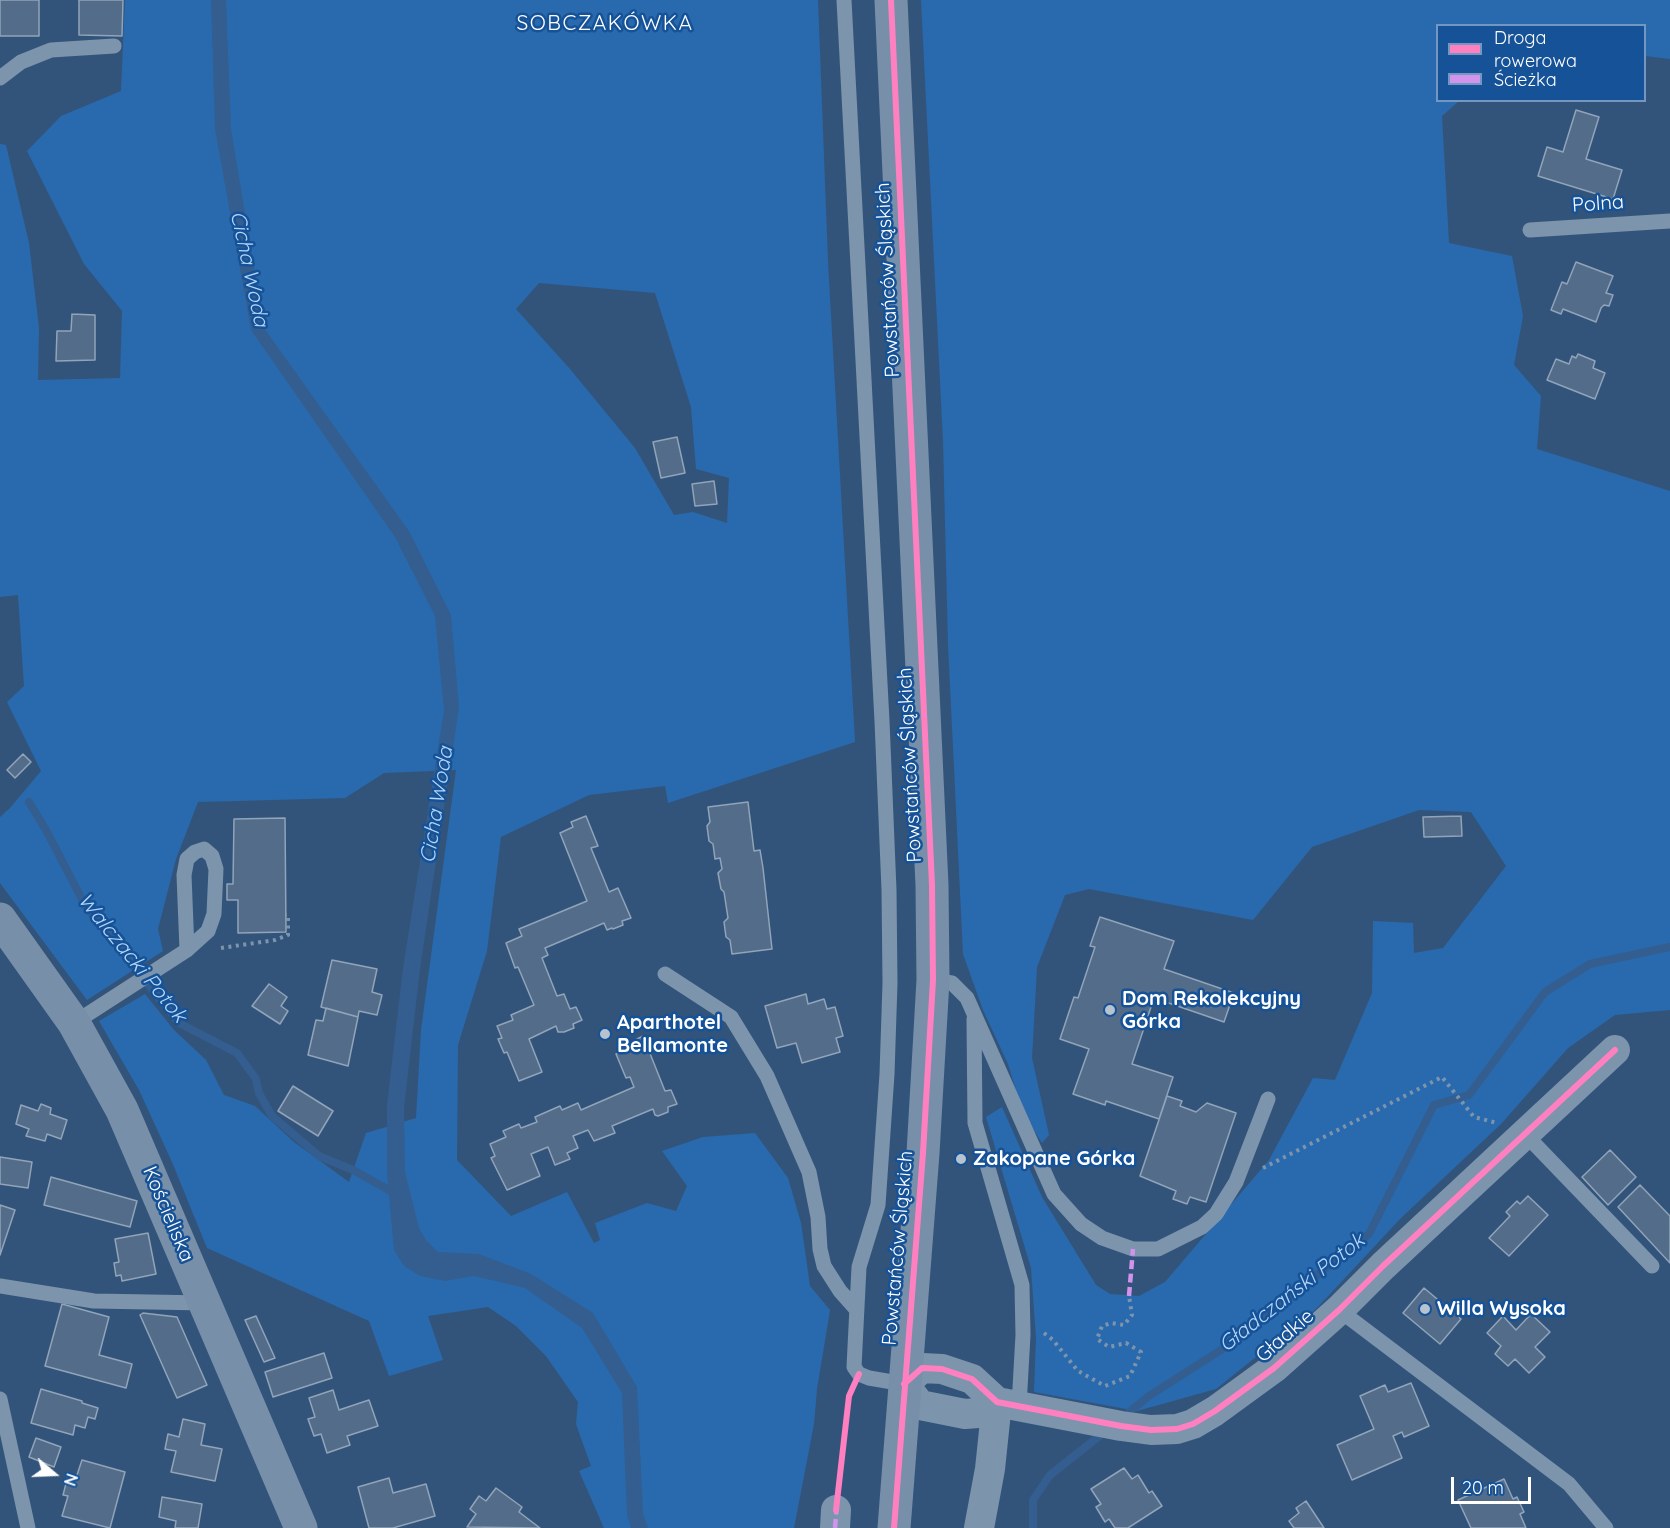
<!DOCTYPE html>
<meta charset="utf-8">
<style>
body{margin:0}
#map{position:relative;width:1670px;height:1528px;overflow:hidden;background:#33547a;font-family:Quicksand,sans-serif}
canvas{display:block}
.legend{position:absolute;left:1436px;top:24px;width:210px;height:78px;box-sizing:border-box;background:#155298;border:2px solid #7397c1;margin:0;padding:8px 10px;list-style:none;font-size:18px;color:#fff}
.legend li{display:flex;align-items:center;gap:12px;height:30px}
.legend b{width:30px;border:2px solid #7397c1}
.north{position:absolute;left:24px;top:1444px;width:60px;height:60px;-webkit-text-stroke:4px #155298;paint-order:stroke;rotate:109deg;font-size:16px;font-weight:700;line-height:24px;text-align:center;color:#fff}
.north::after{content:'';display:block;margin:auto;width:21px;height:27px;background:#fff;clip-path:polygon(50% 0,100% 100%,50% 72%,0 100%)}
.scale{position:absolute;left:1451px;top:1477px;width:80px;height:27px;box-sizing:border-box;border:3px solid #fff;border-top:0;padding-left:8px;font-size:18px;line-height:21px;white-space:nowrap;color:#fff;-webkit-text-stroke:4px #155298;paint-order:stroke}
</style>
<div id="map">
<canvas width="1670" height="1528"></canvas>
<ul class="legend">
<li><b style="height:8px;background:#ff80c0"></b>Droga rowerowa</li>
<li><b style="height:8px;background:#d193ec"></b>Ścieżka</li>
</ul>
<div class="north">N</div>
<div class="scale">20 m</div>
</div>
<script>
const ctx = document.querySelector('canvas').getContext('2d');
ctx.lineJoin = 'round';
function paint(path, color) { ctx.fillStyle = color; ctx.fill(path, 'evenodd'); }
const toPath = rows => new Path2D(rows.map(r => 'M' + r).join(''));
function trace(path, color, width, dash) { ctx.strokeStyle = color; ctx.lineWidth = width; ctx.lineCap = dash ? 'butt' : 'round'; ctx.setLineDash(dash || []); ctx.stroke(path); }
function label(font, color, halo, rows, align = 'center') {
  ctx.font = font + ' Quicksand,sans-serif'; ctx.lineWidth = 5; ctx.setLineDash([]); ctx.textBaseline = 'middle'; ctx.strokeStyle = halo; ctx.fillStyle = color; for (const [text, x, y, turn = 0] of rows) {
    ctx.save(); ctx.translate(x, y); ctx.rotate((+turn || 0) * Math.PI / 180); ctx.textAlign = isNaN(turn) ? turn : align; if (halo) ctx.strokeText(text, 0, 0); ctx.fillText(text, 0, 0); ctx.restore();
  }
}
paint(toPath([
 [125,0,818,0,828,262,855,742,668,803,665,786,589,795,501,837,487,951,458,1045,457,1160,511,1216,567,1192,594,1243,600,1240,595,1223,647,1203,676,1211,687,1186,662,1151,703,1137,755,1133,788,1178,801,1223,810,1286,830,1310,817,1389,814,1424,794,1528,604,1528,579,1471,591,1466,576,1424,578,1402,546,1356,516,1326,488,1307,428,1316,443,1360,389,1376,369,1321,207,1248,172,1162,139,1090,99,1021,145,994,174,1030,206,1060,224,1095,255,1106,294,1142,349,1182,366,1133,416,1118,421,1030,456,770,384,773,345,798,198,802,176,859,158,929,163,951,87,1000,0,883,0,817,10,808,41,771,7,702,24,686,18,595,0,597,0,144,6,145,29,243,39,328,38,380,120,378,122,311,84,264,27,151,61,116,121,91],
 [539,283,655,293,691,407,696,469,729,478,727,523,693,512,674,515,635,448,570,369,516,309],
 [921,0,1670,0,1670,59,1645,56,1644,26,1438,26,1438,100,1459,101,1442,116,1449,243,1512,256,1523,316,1514,365,1541,396,1537,449,1670,491,1670,1010,1615,1015,1568,1048,1502,1123,1400,1219,1317,1308,1216,1389,1137,1411,1034,1392,1036,1338,1031,1268,986,1117,1002,1107,1042,1197,1096,1285,1110,1294,1139,1296,1165,1282,1269,1160,1313,1078,1335,1080,1372,993,1373,921,1413,923,1414,953,1443,948,1506,866,1471,812,1419,810,1312,847,1253,920,1089,889,1065,895,1037,967,1032,1058,1049,1135,1042,1143,1022,1111,1008,1064,983,1010,963,954,948,644,943,441]
]), '#296aae');
paint(toPath([
 [211,0,226,0,231,129,264,328,409,531,451,615,459,707,420,969,404,1108,405,1172,419,1228,426,1240,438,1252,479,1254,531,1274,593,1313,637,1387,643,1513,648,1528,631,1528,627,1515,622,1393,582,1328,525,1288,474,1276,445,1281,420,1276,404,1266,394,1250,387,1173,387,1105,403,968,444,710,435,616,395,537,251,330,215,129]
]), '#335e8f');
trace(toPath([
 [29,802,46,830,86,907,179,1023,237,1053,256,1079,259,1093,272,1116,319,1156,353,1170,396,1194],
 [1122,1418,1149,1396,1224,1348,1369,1234,1434,1105,1469,1095,1545,992,1590,964,1670,947],
 [1033,1528,1033,1500,1050,1475,1107,1430]
]), '#335e8f', 8);
const building = toPath([
 [0,0,39,0,39,36,0,36,0,0],
 [79,0,123,0,122,36,79,35,79,0],
 [1576,110,1599,117,1586,159,1622,170,1613,199,1538,176,1547,147,1563,152,1576,110],
 [1576,262,1613,276,1606,293,1613,295,1609,306,1604,305,1601,308,1596,322,1563,309,1561,314,1551,310,1562,282,1567,284,1576,262],
 [72,314,95,315,95,360,56,361,57,331,71,331,72,314],
 [1578,354,1595,361,1593,368,1605,373,1595,399,1547,380,1556,359,1569,364,1572,356,1576,358,1578,354],
 [677,437,685,473,661,478,653,442,677,437],
 [714,481,717,504,695,506,692,484,714,481],
 [23,754,31,762,15,778,7,770,23,754],
 [748,802,754,851,760,850,763,868,772,949,732,954,730,940,726,937,724,922,728,918,724,892,721,889,718,873,722,869,720,858,715,859,713,844,709,841,707,826,710,822,708,807,748,802],
 [586,816,598,846,591,848,609,892,618,888,631,918,622,921,623,925,613,929,612,928,607,930,604,923,545,948,548,955,542,958,557,996,564,994,570,1009,576,1007,582,1020,573,1024,574,1028,564,1032,558,1032,556,1026,529,1039,542,1072,519,1081,507,1052,504,1053,498,1039,502,1038,497,1026,513,1020,511,1015,534,1005,518,967,515,968,506,943,522,936,519,929,587,901,560,833,573,827,571,822,586,816],
 [1461,816,1462,836,1424,837,1423,817,1461,816],
 [285,818,286,932,238,933,238,900,227,900,227,884,233,884,234,819,285,818],
 [1100,917,1174,941,1164,969,1234,993,1224,1022,1154,998,1132,1064,1173,1077,1159,1119,1106,1101,1105,1105,1073,1094,1089,1049,1060,1039,1074,997,1078,998,1095,947,1090,946,1100,917],
 [332,960,377,969,372,992,382,995,377,1015,359,1011,358,1017,321,1007,332,960],
 [269,984,287,997,281,1006,288,1011,280,1024,252,1006,269,984],
 [806,994,808,1004,824,999,827,1009,835,1007,843,1036,836,1038,840,1052,802,1063,796,1043,777,1048,765,1006,806,994],
 [326,1008,358,1017,348,1066,308,1055,316,1020,323,1021,326,1008],
 [643,1036,665,1091,671,1090,677,1104,668,1107,668,1112,658,1116,655,1115,653,1109,612,1126,615,1133,594,1141,588,1130,573,1136,578,1148,567,1153,570,1159,555,1165,548,1147,531,1154,540,1176,507,1190,491,1158,495,1156,490,1144,506,1137,503,1131,519,1124,521,1128,537,1122,535,1117,560,1106,562,1110,578,1103,581,1110,634,1087,630,1077,626,1078,616,1054,631,1048,629,1043,643,1036],
 [293,1086,333,1111,318,1136,278,1111,293,1086],
 [1167,1096,1182,1101,1180,1106,1196,1112,1207,1103,1236,1113,1206,1202,1190,1197,1187,1204,1173,1199,1176,1191,1140,1176,1167,1096],
 [41,1104,51,1108,50,1114,67,1120,61,1139,47,1134,45,1141,26,1136,29,1129,16,1124,21,1105,38,1111,41,1104],
 [1610,1150,1636,1177,1608,1205,1582,1177,1610,1150],
 [0,1157,32,1162,28,1188,0,1184,0,1157],
 [51,1177,137,1201,130,1227,44,1205,51,1177],
 [1640,1185,1670,1216,1670,1263,1618,1207,1640,1185],
 [1528,1196,1548,1215,1509,1256,1489,1238,1510,1216,1506,1212,1517,1201,1520,1204,1528,1196],
 [0,1205,15,1210,0,1255,0,1205],
 [148,1233,156,1274,122,1281,121,1275,116,1276,114,1263,119,1262,115,1239,148,1233],
 [1424,1288,1461,1319,1440,1344,1403,1313,1424,1288],
 [62,1304,109,1317,99,1355,132,1364,126,1388,45,1366,62,1304],
 [143,1313,177,1317,207,1385,177,1398,140,1315,143,1313],
 [1531,1314,1550,1332,1535,1347,1545,1357,1529,1373,1515,1359,1508,1366,1495,1354,1501,1346,1487,1333,1503,1316,1516,1330,1531,1314],
 [256,1316,275,1358,264,1362,245,1320,256,1316],
 [324,1353,332,1378,273,1397,265,1372,324,1353],
 [1411,1383,1429,1426,1404,1437,1402,1432,1393,1436,1402,1458,1352,1480,1337,1445,1374,1429,1360,1396,1385,1385,1388,1392,1411,1383],
 [41,1389,82,1401,82,1403,98,1408,95,1419,88,1417,85,1428,75,1425,73,1435,31,1423,41,1389],
 [333,1390,339,1410,369,1400,378,1426,347,1436,350,1445,327,1453,321,1434,314,1436,308,1419,315,1417,309,1398,333,1390],
 [183,1419,205,1424,201,1445,222,1449,215,1481,171,1472,176,1451,165,1449,168,1434,179,1437,183,1419],
 [36,1438,61,1447,54,1467,29,1457,36,1438],
 [82,1460,125,1472,110,1528,62,1516,68,1496,63,1495,68,1476,76,1478,82,1460],
 [1124,1468,1132,1479,1138,1475,1149,1493,1152,1491,1162,1506,1128,1528,1115,1528,1109,1519,1105,1522,1096,1507,1101,1504,1091,1489,1124,1468],
 [389,1478,393,1493,426,1484,435,1516,393,1528,369,1528,358,1487,389,1478],
 [1504,1479,1513,1499,1517,1497,1524,1512,1520,1514,1526,1528,1471,1528,1458,1500,1504,1479],
 [496,1488,522,1507,519,1512,540,1528,467,1527,476,1514,470,1509,479,1496,486,1501,496,1488],
 [162,1497,202,1504,198,1528,175,1528,176,1521,159,1517,162,1497],
 [1306,1501,1324,1528,1294,1528,1289,1521,1299,1513,1296,1508,1306,1501]
]);
paint(building, '#526c8a');
trace(building, '#91a4b9', 1.5);
trace(toPath([
 [221,948,275,940,288,935,288,915,286,915],
 [1263,1168,1442,1077,1474,1117,1497,1123],
 [1044,1333,1053,1340,1078,1371,1105,1386,1130,1376,1141,1352,1126,1343,1109,1347,1097,1339,1102,1326,1111,1323,1124,1325,1132,1315,1129,1296]
]), '#7d94ad', 4, [3, 4.5]);
trace(toPath([
 [844,0,882,721,889,890,890,983,887,1074,878,1205,859,1267,854,1367,859,1374,869,1378,904,1384],
 [0,78,21,62,51,50,114,46],
 [1530,230,1670,221],
 [665,974,731,1017,767,1076,809,1172,818,1217,820,1249,824,1266,840,1291,856,1309],
 [933,980,952,983,967,998,1054,1194,1081,1224,1102,1238,1133,1249,1158,1249,1202,1227,1216,1214,1236,1182,1268,1099],
 [974,1019,975,1123,1022,1285,1023,1335,1019,1406],
 [74,1023,187,950,208,931,214,914,216,869,212,856,204,849,195,852,187,859,184,875,187,950],
 [1524,1133,1652,1266],
 [0,1286,94,1301,206,1303],
 [1339,1310,1569,1484,1606,1528],
 [0,1399,28,1528]
]), '#7d94ad', 15);
trace(toPath([
 [997,1402,978,1413,965,1414,920,1405,904,1384,922,1368,942,1369,972,1379,997,1402,1121,1426,1151,1430,1177,1429,1193,1424,1215,1411,1274,1368,1339,1310,1383,1266,1615,1050],
 [835,1528,836,1510],
 [979,1528,990,1469,997,1402]
]), '#7d94ad', 30);
trace(toPath([
 [891,0,932,885,933,980,923,1153,894,1528],
 [0,919,74,1023,122,1110,301,1528]
]), '#788fa9', 33);
trace(toPath([
 [1129,1296,1133,1249],
 [835,1528,837,1504]
]), '#d193ec', 4.5, [9, 4.5]);
trace(toPath([
 [891,0,932,885,933,980,923,1153,894,1528],
 [904,1384,922,1368,942,1369,972,1379,997,1402,1121,1426,1151,1430,1177,1429,1193,1424,1215,1411,1274,1368,1339,1310,1383,1266,1615,1050],
 [836,1510,849,1396,859,1374]
]), '#ff80c0', 6);
for (const [x, y, r, color] of [
 [1110,1010,6,"#b8c3d0"],
 [605,1034,6,"#b8c3d0"],
 [961,1159,6,"#b8c3d0"],
 [1425,1309,6,"#b8c3d0"]
]) { const dot = new Path2D(); dot.arc(x, y, r, 0, 2 * Math.PI); ctx.fillStyle = color; ctx.fill(dot); trace(dot, '#155298', 2); }
label('20px', '#fff', '#155298', [
 ["Polna",1598,204,-4],
 ["Powstańców Śląskich",888,280,-93],
 ["Powstańców Śląskich",910,765,-93],
 ["Kościeliska",168,1214,67],
 ["Powstańców Śląskich",898,1248,-85],
 ["Gładkie",1285,1336,-41]
]);
label('bold 20px', '#fff', '#155298', [
 ["Dom Rekolekcyjny",1122,999],
 ["Górka",1122,1022],
 ["Aparthotel",617,1023],
 ["Bellamonte",617,1046],
 ["Zakopane Górka",973,1159],
 ["Willa Wysoka",1437,1309]
], 'left');
ctx.letterSpacing = '1.5px';
label('21px', '#fff', '#155298', [
 ["SOBCZAKÓWKA",605,24]
]);
ctx.letterSpacing = '0px';
label('italic 21px', '#b4d6f9', '#155298', [
 ["Cicha Woda",249,269,78],
 ["Cicha Woda",437,805,-81],
 ["Walczacki Potok",132,958,51],
 ["Gładczański Potok",1292,1293,-38]
]);
</script>
